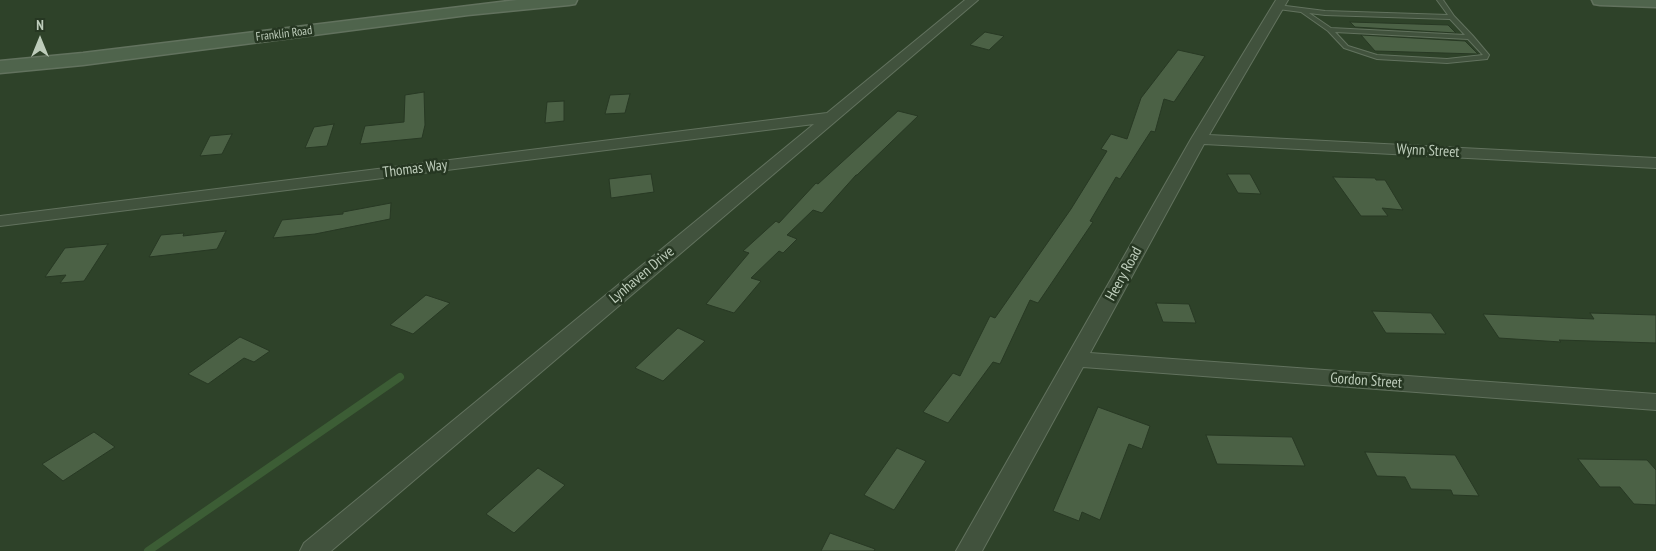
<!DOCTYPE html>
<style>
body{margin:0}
#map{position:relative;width:1656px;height:551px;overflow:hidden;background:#2e4229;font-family:"PT Sans Narrow",sans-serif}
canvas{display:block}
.north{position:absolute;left:15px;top:15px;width:50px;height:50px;-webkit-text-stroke:4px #263722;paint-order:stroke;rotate:0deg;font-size:14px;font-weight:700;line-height:20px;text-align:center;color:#bdccba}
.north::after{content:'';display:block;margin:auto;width:18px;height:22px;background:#bdccba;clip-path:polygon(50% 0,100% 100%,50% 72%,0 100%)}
</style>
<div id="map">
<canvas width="1656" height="551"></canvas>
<div class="north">N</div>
</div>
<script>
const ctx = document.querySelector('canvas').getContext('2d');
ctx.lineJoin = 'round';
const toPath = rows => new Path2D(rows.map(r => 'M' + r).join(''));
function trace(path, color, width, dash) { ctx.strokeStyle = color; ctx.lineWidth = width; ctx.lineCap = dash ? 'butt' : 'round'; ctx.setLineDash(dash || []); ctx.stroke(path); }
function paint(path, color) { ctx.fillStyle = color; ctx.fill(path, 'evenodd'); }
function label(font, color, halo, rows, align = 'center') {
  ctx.font = font + ' "PT Sans Narrow",sans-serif'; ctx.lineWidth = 5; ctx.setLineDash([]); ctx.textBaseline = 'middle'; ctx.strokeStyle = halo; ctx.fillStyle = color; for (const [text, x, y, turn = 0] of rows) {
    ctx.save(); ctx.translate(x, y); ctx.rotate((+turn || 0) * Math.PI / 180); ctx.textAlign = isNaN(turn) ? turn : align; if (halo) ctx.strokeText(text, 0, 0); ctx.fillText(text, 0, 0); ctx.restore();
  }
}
trace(toPath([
 [148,551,400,377]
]), '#3c5d35', 8);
const building = toPath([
 [1350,22,1448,25,1456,33,1355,27,1350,22],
 [985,32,1004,36,989,50,970,45,985,32],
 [1361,35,1465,41,1478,54,1375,51,1361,35],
 [1178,50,1205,56,1174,102,1164,99,1155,132,1151,131,1120,179,1116,177,1090,221,1093,222,1038,303,1030,300,1000,364,993,362,948,423,923,412,953,373,960,376,990,316,995,318,1071,209,1107,151,1101,149,1111,134,1127,139,1141,98,1178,50],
 [424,92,425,125,422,138,360,144,365,126,404,122,405,95,424,92],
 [630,94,625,113,605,114,610,95,630,94],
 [564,101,564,121,545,123,547,102,564,101],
 [898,111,918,116,857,175,856,175,822,213,813,210,787,235,797,239,783,253,779,251,751,278,761,281,734,313,706,304,749,253,743,251,776,221,779,223,816,183,818,184,898,111],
 [334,124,327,146,305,148,314,127,334,124],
 [232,134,222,154,200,156,210,136,232,134],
 [651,174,654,192,611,198,609,179,651,174],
 [1227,174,1250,174,1261,194,1238,193,1227,174],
 [1333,177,1375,178,1376,180,1385,180,1403,210,1382,208,1388,216,1361,216,1333,177],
 [391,203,390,219,315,234,273,238,282,220,343,214,343,212,391,203],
 [226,231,217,249,149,257,161,235,184,233,183,236,226,231],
 [108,244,84,281,60,283,66,275,45,277,65,248,108,244],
 [426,295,450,303,413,334,390,325,426,295],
 [1156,303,1189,304,1196,323,1163,322,1156,303],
 [1372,311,1431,313,1446,334,1386,333,1372,311],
 [1590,313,1656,315,1656,343,1559,340,1561,342,1499,338,1483,314,1594,319,1590,313],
 [678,328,705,341,663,381,635,368,678,328],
 [240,337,270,351,254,362,244,358,208,384,188,374,240,337],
 [1098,407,1150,426,1142,449,1129,444,1100,520,1082,512,1079,521,1053,511,1098,407],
 [94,432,115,447,63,481,42,464,94,432],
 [1206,435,1292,437,1305,466,1217,464,1206,435],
 [897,448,926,461,894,510,864,495,897,448],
 [1365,452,1455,455,1479,496,1453,495,1451,490,1411,489,1405,477,1377,476,1365,452],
 [1578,459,1647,460,1656,470,1656,505,1634,504,1620,487,1600,487,1578,459],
 [538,468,565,485,514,533,486,514,538,468],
 [830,533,875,549,874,551,821,551,830,533]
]);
paint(building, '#4b6145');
trace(building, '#283924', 1);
const lane = toPath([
 [1437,0,1443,0,1454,16,1473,36,1489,55,1487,59,1447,63,1377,59,1344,48,1328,31,1301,12,1278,9,1275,7,1278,5,1325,11,1448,15,1437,0],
 [1309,13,1325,15,1450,19,1465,35,1331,28,1309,13],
 [1335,32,1468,39,1483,55,1447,59,1377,55,1348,46,1335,32]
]);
const street = toPath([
 [965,0,978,0,331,551,300,551,304,543,814,124,0,226,0,216,827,113,965,0],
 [1276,0,1288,0,1209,135,1656,158,1656,168,1204,144,1090,353,1656,394,1656,410,1083,367,982,551,956,551,1191,139,1276,0]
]);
const secondary = toPath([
 [517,0,577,0,575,4,569,5,468,15,83,65,0,73,0,61,83,53,517,0],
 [1592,0,1656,0,1656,7,1600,5,1594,4,1592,0]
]);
trace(lane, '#62725e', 2);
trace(street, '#62725e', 2);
trace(secondary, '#62725e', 3);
paint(lane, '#41523d');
paint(street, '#41523d');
paint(secondary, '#4f644c');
label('12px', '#bdccba', '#263722', [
 ["Franklin Road",284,34,-7]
]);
label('15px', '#bdccba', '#263722', [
 ["Wynn Street",1428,151,3],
 ["Thomas Way",415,169,-7],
 ["Heery Road",1124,274,-61],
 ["Lynhaven Drive",642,275,-40],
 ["Gordon Street",1366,381,4]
]);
</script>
